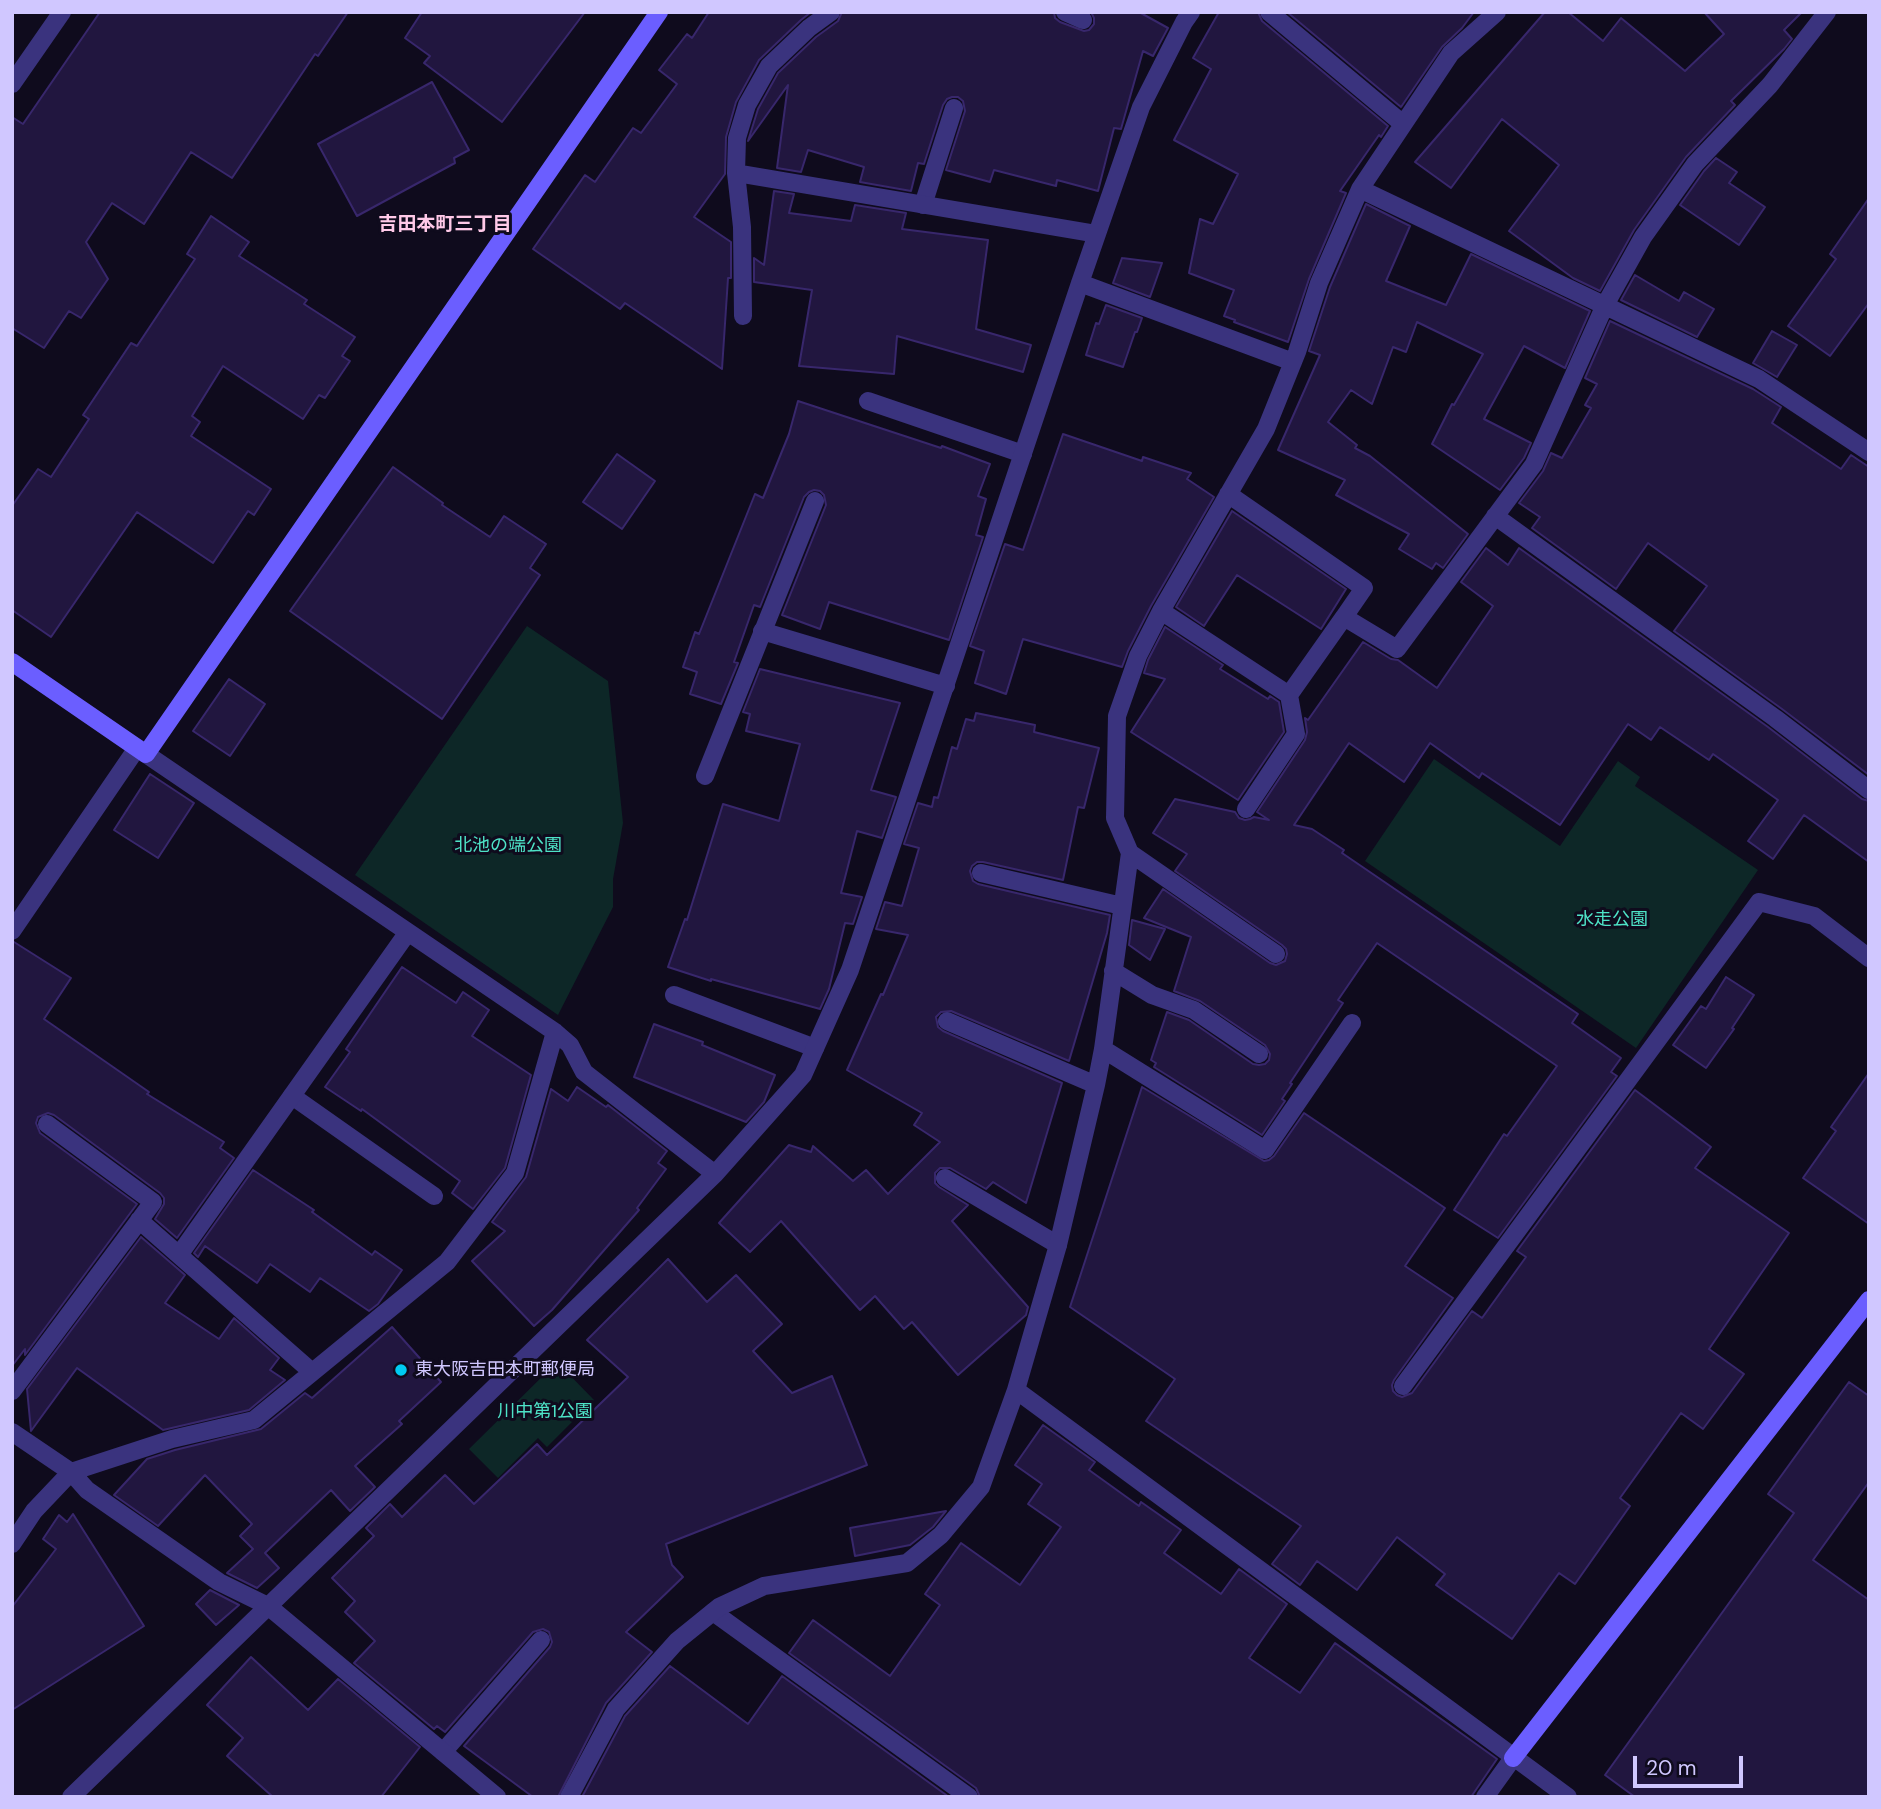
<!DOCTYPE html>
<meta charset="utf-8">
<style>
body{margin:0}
#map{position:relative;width:1881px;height:1809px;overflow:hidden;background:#0f0b1d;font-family:"DM Sans",sans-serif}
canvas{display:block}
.frame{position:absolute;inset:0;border:14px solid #d0c7ff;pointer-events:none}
.scale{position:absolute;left:1633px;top:1756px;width:110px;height:32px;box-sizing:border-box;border:4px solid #d0c7ff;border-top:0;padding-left:9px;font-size:21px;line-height:24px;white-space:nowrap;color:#d0c7ff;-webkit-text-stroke:5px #0f0b1d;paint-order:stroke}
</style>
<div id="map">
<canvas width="1881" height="1809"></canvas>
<div class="frame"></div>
<div class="scale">20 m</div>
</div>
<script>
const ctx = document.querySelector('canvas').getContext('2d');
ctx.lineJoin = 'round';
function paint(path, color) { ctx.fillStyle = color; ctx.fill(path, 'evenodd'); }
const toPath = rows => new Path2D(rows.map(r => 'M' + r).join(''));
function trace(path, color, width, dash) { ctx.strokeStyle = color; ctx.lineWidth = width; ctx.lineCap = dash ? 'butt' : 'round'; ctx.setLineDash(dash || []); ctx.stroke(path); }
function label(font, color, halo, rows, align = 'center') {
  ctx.font = font + ' "DM Sans","Noto Sans JP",sans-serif'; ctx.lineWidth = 6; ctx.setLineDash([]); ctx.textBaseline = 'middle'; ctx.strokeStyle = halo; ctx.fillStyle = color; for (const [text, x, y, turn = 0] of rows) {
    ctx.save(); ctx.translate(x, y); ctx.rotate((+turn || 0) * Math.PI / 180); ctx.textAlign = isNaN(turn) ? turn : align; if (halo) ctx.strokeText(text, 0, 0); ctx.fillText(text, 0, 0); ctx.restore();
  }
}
paint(toPath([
 [527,626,608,681,623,823,613,879,613,907,558,1015,355,875],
 [1434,759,1560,846,1618,761,1640,777,1635,786,1758,870,1636,1048,1365,861],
 [557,1362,594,1400,547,1447,538,1438,498,1478,469,1449]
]), '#0d2727');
const building = toPath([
 [100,12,348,12,318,56,315,54,232,178,191,152,144,224,112,203,86,242,108,279,81,318,69,311,44,348,12,328,12,117,23,124,100,12],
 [422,12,585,12,502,122,424,63,430,56,405,38,422,12],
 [709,12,811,12,801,20,759,60,736,102,726,137,725,174,694,217,731,242,731,278,728,278,722,369,625,303,620,309,533,249,585,175,595,182,633,128,641,133,677,84,659,70,687,34,692,38,709,12],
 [842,12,1054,12,1055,18,1060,22,1084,31,1089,30,1094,24,1094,18,1091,12,1139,12,1168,28,1153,56,1143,51,1121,129,1114,128,1098,191,1057,180,1056,186,994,170,990,182,946,170,965,111,963,101,958,97,952,97,947,99,943,105,924,164,918,163,911,191,860,182,864,167,808,150,801,172,777,168,788,85,748,141,758,109,778,73,816,37,838,21,842,12],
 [1219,12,1258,12,1262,21,1388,126,1381,137,1379,135,1340,191,1346,193,1309,279,1288,342,1234,322,1235,320,1224,316,1234,290,1189,273,1200,219,1213,224,1238,174,1174,140,1211,69,1193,58,1219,12],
 [1287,12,1474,12,1462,28,1442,47,1401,107,1287,12],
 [1545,12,1568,12,1603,41,1621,18,1685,71,1724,34,1704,12,1802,12,1784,30,1792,39,1784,49,1731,101,1735,105,1686,157,1634,230,1600,291,1573,278,1509,231,1559,165,1502,119,1451,188,1415,162,1545,12],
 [432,82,469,150,454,158,455,163,357,216,318,144,432,82],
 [1716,158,1737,172,1729,183,1765,207,1739,245,1680,205,1704,171,1716,158],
 [774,191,794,194,789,213,851,221,855,205,906,213,902,229,988,240,976,329,1031,345,1023,372,897,336,894,374,799,366,812,290,754,282,754,258,764,265,774,191],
 [1869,198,1869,303,1830,356,1788,326,1836,259,1830,254,1869,198],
 [1366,204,1410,226,1386,281,1446,305,1471,254,1590,311,1565,368,1524,346,1484,419,1531,443,1524,458,1500,490,1432,444,1452,404,1454,405,1483,354,1417,322,1406,352,1393,347,1372,404,1351,390,1328,422,1357,445,1355,448,1370,456,1468,534,1443,568,1436,563,1432,569,1399,549,1409,534,1336,495,1345,480,1278,450,1320,355,1309,351,1330,287,1366,204],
 [211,216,249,242,239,256,307,300,304,304,355,337,342,356,350,361,325,398,319,395,303,419,223,366,192,416,200,422,191,436,271,489,254,515,248,511,213,563,137,512,51,637,12,610,12,506,38,469,51,477,89,419,83,415,131,343,137,346,195,259,187,254,211,216],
 [1122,258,1162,263,1150,297,1113,283,1122,258],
 [1635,275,1679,301,1684,292,1714,309,1697,337,1621,300,1635,275],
 [1106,305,1142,318,1137,332,1135,332,1123,367,1086,355,1096,323,1099,324,1106,305],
 [1610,321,1753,389,1781,407,1772,423,1841,469,1851,455,1869,467,1869,775,1782,709,1674,631,1707,586,1648,543,1616,589,1532,528,1540,517,1519,503,1543,471,1551,453,1562,458,1591,408,1585,405,1597,384,1585,378,1610,321],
 [1772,331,1797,345,1777,377,1753,363,1772,331],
 [798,401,941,448,942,446,990,464,978,496,986,499,976,535,983,537,949,640,829,602,820,629,782,615,826,505,824,495,820,491,814,490,809,492,804,497,760,607,754,605,734,662,738,663,721,704,690,694,697,672,683,667,695,632,699,634,755,494,763,498,789,434,798,401],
 [1063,434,1142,461,1143,457,1191,473,1187,479,1214,497,1151,606,1128,651,1122,667,1023,639,1006,694,975,683,984,651,970,646,1005,544,1023,550,1063,434],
 [617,454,655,481,622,529,583,502,617,454],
 [393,467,443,503,442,505,490,537,504,516,546,544,530,568,540,575,442,719,290,611,393,467],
 [1232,511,1346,589,1321,629,1237,575,1204,626,1176,607,1232,511],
 [1486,548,1508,565,1519,548,1768,727,1862,799,1869,801,1869,862,1804,815,1773,859,1748,841,1778,800,1713,754,1709,760,1660,727,1651,740,1628,724,1560,825,1482,773,1479,778,1430,743,1404,782,1349,743,1294,825,1312,829,1344,850,1342,853,1578,1014,1572,1023,1621,1058,1611,1072,1617,1076,1498,1238,1454,1210,1504,1134,1507,1136,1557,1066,1377,943,1338,1000,1343,1003,1290,1083,1292,1084,1282,1099,1285,1101,1262,1135,1154,1067,1156,1063,1151,1060,1167,1012,1189,1020,1253,1064,1259,1065,1265,1064,1269,1060,1270,1054,1265,1045,1200,1001,1174,991,1191,937,1144,918,1163,889,1270,963,1276,965,1285,961,1287,954,1286,949,1282,945,1175,871,1187,854,1153,833,1175,799,1235,812,1239,818,1245,820,1250,819,1254,817,1269,820,1257,812,1305,740,1307,732,1305,718,1308,720,1363,642,1391,659,1398,660,1437,688,1493,606,1461,582,1486,548],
 [1165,627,1223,665,1220,669,1268,699,1270,696,1279,702,1284,732,1238,800,1131,732,1165,679,1144,673,1148,660,1165,627],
 [760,669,900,703,871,790,896,797,882,838,857,831,841,893,862,897,853,924,845,923,829,989,820,1009,711,979,711,981,668,967,685,919,687,920,723,804,779,821,800,744,746,731,750,714,743,712,760,669],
 [229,679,265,704,230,756,193,731,229,679],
 [976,713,1035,725,1034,732,1099,748,1084,808,1078,807,1063,880,983,862,977,862,972,866,970,871,973,881,978,884,1110,915,1107,933,1069,1061,951,1011,941,1012,936,1017,938,1027,943,1031,1062,1083,1026,1203,993,1182,986,1189,950,1168,940,1168,935,1173,935,1183,939,1187,968,1205,952,1221,1028,1307,1026,1315,958,1375,912,1322,904,1329,875,1296,860,1310,781,1221,750,1252,719,1223,789,1145,811,1152,813,1146,853,1181,866,1170,888,1194,940,1142,914,1125,922,1113,847,1070,881,994,883,995,908,935,876,929,885,902,902,906,919,848,904,844,918,803,932,807,934,797,938,798,952,747,957,749,966,719,974,721,976,713],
 [150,774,194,803,158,858,114,830,150,774],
 [1132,920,1165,929,1150,960,1129,945,1132,920],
 [12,942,14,942,71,978,44,1019,149,1092,147,1094,224,1142,220,1148,234,1158,177,1238,155,1219,164,1204,164,1198,160,1193,54,1115,48,1113,38,1117,36,1123,40,1133,137,1204,25,1355,25,1349,12,1366,12,942],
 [402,967,456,1003,463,992,489,1010,472,1036,531,1075,505,1168,473,1209,452,1193,460,1181,362,1109,361,1111,325,1087,350,1052,346,1049,402,967],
 [1726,977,1754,995,1732,1028,1734,1029,1706,1068,1673,1045,1701,1006,1706,1009,1726,977],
 [654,1024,703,1042,702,1045,775,1075,764,1102,746,1122,634,1077,654,1024],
 [1869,1073,1869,1224,1803,1178,1836,1131,1831,1127,1869,1073],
 [577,1087,606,1107,608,1105,667,1151,658,1163,666,1169,637,1208,639,1210,552,1310,534,1326,472,1261,505,1231,492,1222,526,1177,551,1089,568,1101,577,1087],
 [1142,1087,1264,1161,1269,1160,1274,1156,1304,1113,1445,1208,1405,1266,1453,1298,1394,1380,1392,1385,1393,1391,1397,1395,1402,1397,1412,1393,1472,1311,1482,1318,1526,1257,1517,1251,1635,1090,1711,1147,1695,1168,1789,1233,1709,1349,1744,1374,1703,1429,1681,1413,1620,1498,1630,1506,1575,1584,1559,1573,1512,1639,1436,1585,1445,1574,1397,1537,1357,1590,1317,1561,1300,1585,1272,1564,1301,1526,1146,1421,1175,1379,1070,1307,1142,1087],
 [253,1170,314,1210,312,1212,372,1255,375,1251,402,1270,378,1304,369,1311,320,1278,310,1292,270,1264,257,1283,205,1246,198,1257,194,1253,253,1170],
 [141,1237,185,1275,165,1303,219,1339,234,1318,279,1358,270,1370,285,1380,249,1410,163,1430,77,1368,31,1431,27,1389,141,1237],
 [668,1259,707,1302,736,1275,782,1324,753,1351,792,1393,832,1376,867,1465,666,1544,672,1565,683,1577,626,1632,652,1652,606,1703,558,1797,533,1797,464,1746,550,1647,552,1642,549,1632,543,1629,533,1632,445,1732,437,1726,434,1729,354,1663,375,1641,345,1612,355,1601,332,1578,374,1536,366,1528,390,1504,402,1517,445,1475,474,1504,537,1444,547,1455,628,1377,587,1340,668,1259],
 [392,1327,441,1382,399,1421,402,1424,355,1466,375,1487,350,1511,331,1490,265,1553,279,1568,257,1588,227,1573,253,1549,240,1536,252,1524,205,1475,158,1526,114,1495,147,1459,175,1450,261,1429,305,1393,312,1398,392,1327],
 [1849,1382,1869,1396,1869,1482,1813,1560,1869,1600,1869,1797,1635,1797,1605,1775,1794,1513,1768,1494,1849,1382],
 [1043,1425,1095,1462,1089,1470,1139,1506,1141,1502,1181,1530,1164,1553,1221,1594,1239,1569,1287,1604,1249,1658,1300,1693,1335,1643,1497,1759,1471,1797,980,1797,976,1788,789,1653,813,1620,890,1676,940,1605,925,1594,961,1543,1020,1585,1061,1527,1028,1504,1042,1484,1015,1465,1043,1425],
 [946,1511,933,1527,910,1545,855,1556,850,1528,946,1511],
 [73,1514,144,1626,12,1710,12,1607,56,1549,43,1539,59,1515,67,1522,73,1514],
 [210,1590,239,1605,216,1625,196,1604,210,1590],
 [251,1657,308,1710,338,1679,420,1747,381,1797,273,1797,227,1756,243,1738,207,1705,251,1657],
 [670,1666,748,1724,782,1676,949,1797,582,1797,625,1716,670,1666]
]);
paint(building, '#21163f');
trace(building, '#38276c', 2);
trace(toPath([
 [1065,12,1083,20],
 [923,205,954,108],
 [868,401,1023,454],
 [674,995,815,1048],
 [292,1096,434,1196],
 [945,1178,1058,1245],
 [713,1612,969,1797],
 [443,1752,541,1640]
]), '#3a337e', 18);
trace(toPath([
 [1269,12,1403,124],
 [12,84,62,12],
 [736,173,1097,234],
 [1360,189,1759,379,1869,452],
 [1080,283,1293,362],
 [743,316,742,227,736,173,737,138,747,105,769,66,809,28,831,12],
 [1228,494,1364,588,1344,617,1397,649,1534,464,1605,305,1643,237,1695,164,1770,85,1827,12],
 [1495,516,1775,718,1869,790],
 [1161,611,1289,695,1296,734,1246,809],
 [762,631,946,686],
 [1289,695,1344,617],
 [146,754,555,1032,570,1045,584,1072,715,1174],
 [705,776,815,501],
 [1130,853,1276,954],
 [981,873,1122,906],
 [12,931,137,748],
 [1113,971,1152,995,1194,1010,1259,1054],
 [947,1021,1096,1085],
 [1103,1049,1265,1150,1352,1023],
 [139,1220,312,1372],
 [179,1255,408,932],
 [1403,1386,1759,902,1814,916,1869,958],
 [1016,1390,1568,1797],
 [12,1391,153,1202,47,1124],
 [12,1432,71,1472,87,1490,219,1582,268,1606,497,1797],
 [12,1544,34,1511,71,1472,172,1439,254,1420,447,1262,515,1173,555,1032],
 [71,1797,715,1174,803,1075,850,970,1080,283,1141,107,1184,22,1191,12],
 [569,1797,616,1709,677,1641,719,1607,764,1586,907,1563,941,1535,981,1487,1016,1390,1058,1245,1096,1085,1103,1049,1130,853,1115,818,1117,716,1138,656,1161,611,1266,429,1297,352,1319,283,1360,189,1451,53,1497,12],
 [1485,1797,1513,1758]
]), '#3a337e', 18);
trace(toPath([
 [12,662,146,754,659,12],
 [1513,1758,1869,1300]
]), '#6b5eff', 18);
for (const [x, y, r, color] of [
 [401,1370,7,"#00cbf2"]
]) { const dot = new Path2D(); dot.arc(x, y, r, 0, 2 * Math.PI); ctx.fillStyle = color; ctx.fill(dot); trace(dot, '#0f0b1d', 2.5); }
label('18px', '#4ee3c7', '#0f0b1d', [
 ["北池の端公園",508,846],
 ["水走公園",1612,920],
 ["川中第1公園",545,1412]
]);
label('18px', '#d0c7ff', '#0f0b1d', [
 ["東大阪吉田本町郵便局",415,1370]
], 'left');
label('bold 19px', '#ffc9e8', '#0f0b1d', [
 ["吉田本町三丁目",445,225]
]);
</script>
